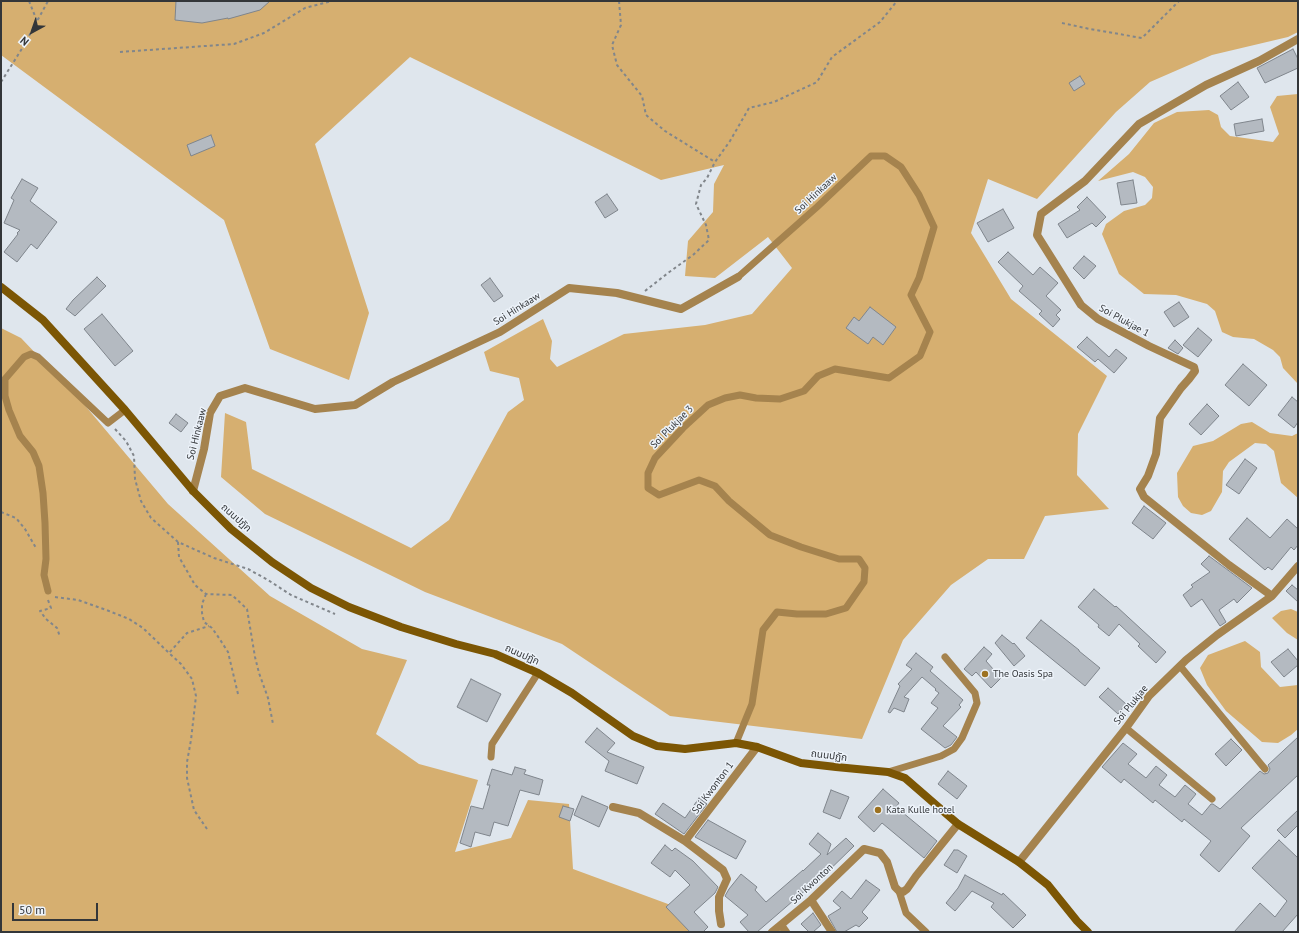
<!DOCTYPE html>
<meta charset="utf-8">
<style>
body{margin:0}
#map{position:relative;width:1299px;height:933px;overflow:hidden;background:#dfe6ed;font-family:"PT Sans",sans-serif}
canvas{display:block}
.frame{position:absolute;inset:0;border:2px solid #333639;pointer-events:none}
.north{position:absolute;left:12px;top:12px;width:40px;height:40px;-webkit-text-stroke:3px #edf3fa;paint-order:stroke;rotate:220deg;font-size:11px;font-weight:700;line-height:16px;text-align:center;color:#333639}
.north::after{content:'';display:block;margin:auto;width:14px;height:18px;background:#333639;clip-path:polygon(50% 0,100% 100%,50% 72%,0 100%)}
.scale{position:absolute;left:12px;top:903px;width:86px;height:18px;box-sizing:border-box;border:2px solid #333639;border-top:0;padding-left:5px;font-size:12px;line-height:14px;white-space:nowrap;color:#333639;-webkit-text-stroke:3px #edf3fa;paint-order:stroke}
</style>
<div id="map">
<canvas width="1299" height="933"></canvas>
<div class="frame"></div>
<div class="north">N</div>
<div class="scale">50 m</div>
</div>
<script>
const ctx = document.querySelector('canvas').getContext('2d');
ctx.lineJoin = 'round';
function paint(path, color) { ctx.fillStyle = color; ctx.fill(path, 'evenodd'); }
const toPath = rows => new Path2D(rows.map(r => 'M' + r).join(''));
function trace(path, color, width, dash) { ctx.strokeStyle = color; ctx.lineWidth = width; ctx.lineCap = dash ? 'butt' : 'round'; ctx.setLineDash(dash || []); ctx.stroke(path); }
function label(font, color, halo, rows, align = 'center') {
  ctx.font = font + ' "PT Sans","Noto Sans Thai",sans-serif'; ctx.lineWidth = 3; ctx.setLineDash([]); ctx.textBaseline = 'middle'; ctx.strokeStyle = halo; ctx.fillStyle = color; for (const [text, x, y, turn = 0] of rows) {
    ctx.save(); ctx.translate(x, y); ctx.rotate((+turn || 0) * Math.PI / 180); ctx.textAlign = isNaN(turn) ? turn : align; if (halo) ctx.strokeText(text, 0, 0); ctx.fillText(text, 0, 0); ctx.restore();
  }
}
paint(toPath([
 [1,1,1298,1,1298,32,1288,37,1212,55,1150,82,1116,112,1037,199,988,179,971,233,1011,299,1107,376,1078,434,1077,475,1109,509,1045,516,1024,559,988,559,951,585,903,640,862,739,670,716,562,644,425,592,265,514,221,477,225,413,246,422,252,469,411,548,449,520,508,412,524,400,519,378,490,371,484,352,543,319,552,341,550,359,557,367,624,334,705,325,752,314,792,268,768,237,715,278,685,276,688,241,713,212,714,184,724,165,661,180,410,57,315,144,369,313,349,380,270,349,224,220,1,55],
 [1298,94,1298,384,1283,368,1280,357,1273,350,1254,339,1233,337,1222,332,1215,311,1207,304,1176,295,1144,294,1119,274,1102,234,1106,224,1124,211,1145,205,1152,198,1153,187,1145,177,1133,172,1098,181,1129,154,1154,123,1177,112,1209,110,1218,115,1221,127,1230,136,1273,142,1279,134,1270,107,1277,96],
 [1,328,21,338,82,402,168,504,270,596,362,649,407,660,376,734,419,764,478,780,455,852,511,838,528,800,569,804,573,869,687,911,691,932,1,932],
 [1252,422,1270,433,1292,436,1298,433,1298,498,1281,483,1274,451,1266,444,1255,443,1229,462,1223,471,1222,492,1211,511,1202,515,1191,513,1183,506,1178,497,1177,473,1193,446,1213,441,1241,424],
 [1291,609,1298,612,1298,640,1287,633,1272,618,1281,611],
 [1245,641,1260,652,1261,667,1280,687,1298,685,1298,729,1291,735,1278,743,1262,742,1226,711,1207,685,1200,668,1208,655]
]), '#d6af70');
const building = toPath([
 [176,1,270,1,260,10,228,19,228,18,202,23,175,20,176,1],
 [1293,49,1298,59,1298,68,1265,83,1257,68,1293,49],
 [1080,76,1085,84,1074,91,1069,83,1080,76],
 [1238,82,1249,97,1231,110,1220,96,1238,82],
 [1262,119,1264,131,1236,136,1234,124,1262,119],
 [211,135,215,146,191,156,187,145,211,135],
 [22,179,38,188,30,201,57,222,37,249,31,244,17,262,4,252,18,234,17,233,20,230,4,223,14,200,11,198,22,179],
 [1133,180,1137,203,1121,205,1117,183,1133,180],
 [607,194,618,210,605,218,595,202,607,194],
 [1087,197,1106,217,1096,227,1092,223,1067,238,1058,224,1080,210,1077,207,1087,197],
 [1003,209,1014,228,988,242,977,223,1003,209],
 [1008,252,1033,275,1040,267,1058,283,1046,296,1061,310,1056,315,1060,319,1053,327,1039,314,1042,311,1019,291,1023,286,998,262,1008,252],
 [1084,256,1096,266,1084,279,1073,268,1084,256],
 [97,277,106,286,75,316,66,309,73,300,97,277],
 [490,278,503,296,494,302,481,285,490,278],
 [1179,302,1189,317,1174,327,1164,312,1179,302],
 [870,307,896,327,883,345,873,337,868,344,846,328,854,317,859,321,870,307],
 [102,314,133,351,115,366,84,329,102,314],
 [1198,328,1212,340,1198,357,1183,345,1198,328],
 [1087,337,1109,357,1116,349,1127,358,1114,373,1098,359,1095,362,1077,347,1087,337],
 [1175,340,1183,348,1178,354,1168,348,1175,340],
 [1243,364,1267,385,1249,406,1225,385,1243,364],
 [1292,397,1298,402,1298,422,1294,428,1278,415,1292,397],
 [1207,404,1219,416,1201,435,1189,424,1207,404],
 [176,414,188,423,181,432,169,423,176,414],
 [1245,459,1257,468,1239,494,1226,485,1245,459],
 [1144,506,1166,523,1153,539,1132,523,1144,506],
 [1247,518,1270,538,1287,519,1298,529,1298,545,1294,550,1291,547,1272,570,1268,567,1265,570,1229,539,1247,518],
 [1209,556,1252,588,1237,603,1234,599,1219,610,1226,622,1220,626,1202,599,1191,607,1183,595,1193,587,1191,585,1210,572,1201,564,1209,556],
 [1292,585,1298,590,1298,602,1286,591,1292,585],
 [1094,589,1115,607,1116,606,1166,652,1156,663,1138,646,1140,644,1119,624,1109,636,1098,627,1099,625,1078,607,1094,589],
 [1041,620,1079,650,1079,651,1100,668,1085,686,1026,638,1041,620],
 [1002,635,1013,644,1014,643,1025,656,1014,666,995,643,1002,635],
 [984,647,992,654,986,661,1001,678,991,688,976,672,972,676,964,669,984,647],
 [1288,649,1298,661,1298,665,1284,677,1271,662,1288,649],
 [916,653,933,667,930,671,963,700,959,705,961,707,943,726,957,737,951,745,945,748,921,729,938,708,931,703,939,693,935,690,936,689,922,677,904,697,909,699,904,712,894,708,890,713,888,712,900,686,898,684,912,669,906,665,916,653],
 [471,679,501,694,487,722,457,707,471,679],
 [1108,688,1126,704,1118,714,1099,697,1108,688],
 [597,728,615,743,607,752,644,767,637,784,605,771,609,761,585,742,597,728],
 [1298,737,1298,775,1241,828,1250,836,1219,872,1200,855,1211,841,1184,819,1182,822,1155,800,1153,803,1124,779,1121,783,1102,767,1123,743,1137,754,1128,764,1146,778,1156,766,1167,775,1159,785,1175,797,1185,785,1196,794,1188,804,1202,815,1211,804,1213,804,1220,809,1260,771,1264,774,1268,773,1270,769,1268,765,1298,737],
 [1231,739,1242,750,1226,766,1215,754,1231,739],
 [515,767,526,770,524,774,543,780,539,795,520,790,508,826,494,822,490,836,475,832,471,847,460,843,471,806,483,809,490,785,487,785,492,769,512,775,515,767],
 [948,771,967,786,957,799,938,784,948,771],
 [883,789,899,803,896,807,937,841,924,858,882,823,874,832,858,817,883,789],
 [831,790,849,797,840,819,823,812,831,790],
 [582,796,608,807,599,827,574,815,582,796],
 [699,798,707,804,684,834,655,814,663,803,685,818,699,798],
 [563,806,574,809,570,821,559,817,563,806],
 [1298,810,1298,825,1285,838,1277,830,1298,810],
 [708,820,746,841,736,859,695,837,708,820],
 [818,833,831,844,827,855,846,838,854,846,816,883,815,882,757,932,749,932,740,922,748,915,725,896,729,889,741,874,757,887,755,890,766,902,803,870,803,871,821,854,809,844,818,833],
 [1279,840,1298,858,1298,914,1282,932,1234,932,1260,903,1275,917,1287,901,1252,868,1279,840],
 [665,845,672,851,675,848,693,861,718,887,715,893,694,912,708,927,703,932,690,932,666,907,690,885,675,870,670,877,651,863,665,845],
 [954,850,958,850,967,856,957,873,944,865,954,850],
 [965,875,1002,895,1003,893,1026,915,1013,928,991,907,994,903,972,891,955,911,946,903,958,888,965,875],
 [866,880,880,890,862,912,868,918,859,927,856,925,844,932,837,932,828,916,841,908,833,901,842,891,851,899,866,880],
 [813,913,821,925,813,932,809,932,801,924,813,913]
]);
paint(building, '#b4bac1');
trace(building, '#7f858c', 1);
trace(toPath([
 [29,1,37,21],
 [619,1,621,25,612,45,617,65,642,96,646,115,665,131,715,162],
 [1062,23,1090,29,1142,38,1179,1],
 [120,52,234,44,264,33,305,8,332,1],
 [1,82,23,47,48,1],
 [645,291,668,273,693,255,709,240,706,225,696,204,701,185,707,178,715,162,730,141,749,108,774,102,817,82,832,57,880,22,897,1],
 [115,429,126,441,134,456,135,479,141,501,151,518,178,542,214,558,248,569,268,580,291,595,335,614],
 [1,512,16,518,25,529,36,548],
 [178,542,179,557,195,585,206,594,232,595,247,609,255,657,259,673,268,698,273,724],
 [206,594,202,604,202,613,204,622,212,628,219,638,228,652,238,694],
 [55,597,78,600,109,611,129,619,143,628,169,653],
 [48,600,51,608,40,611,46,619,57,628,60,637],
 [207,829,194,810,187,778,187,762,191,740,196,696,192,679,181,664,169,653,187,633,209,626]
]), '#81868b', 2, [3, 3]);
trace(toPath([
 [48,591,44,575,46,559,45,523,43,493,39,466,33,452,20,436,9,410,5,396,5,379,24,357,31,354,38,357,108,423,125,410],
 [1180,666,1265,769],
 [1126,728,1212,799],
 [736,743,752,704,763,630,777,612,797,614,826,614,846,608,864,582,865,568,859,559,839,559,801,547,770,535,729,501,715,486,699,480,659,495,648,488,648,473,655,458,683,428,708,405,725,398,740,395,756,398,780,399,804,391,818,376,835,369,889,378,920,356,930,332,911,295,919,278,934,227,919,195,901,167,885,156,871,156,817,207,738,277],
 [491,757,492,744,538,673],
 [888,772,941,756,954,749,962,738,977,703,975,693,945,657],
 [899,891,906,913,926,932]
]), '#a5834e', 7);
trace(toPath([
 [193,491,204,449,210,413,220,396,245,388,315,409,355,405,393,382,500,332,569,288,617,293,681,309,738,277],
 [1272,596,1229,565,1144,497,1140,489,1148,476,1156,454,1160,418,1181,388,1189,379,1195,371,1194,367,1149,346,1098,319,1081,305,1037,235,1041,214,1085,181,1139,124,1206,85,1259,61,1298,39],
 [613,807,639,813,685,841,723,870,727,879,719,897,719,911,721,924],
 [685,841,757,747],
 [1019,862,1126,728,1149,696,1186,660,1217,635,1272,596,1298,566],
 [811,900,832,932],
 [781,925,786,932],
 [772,932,811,900,864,849,880,853,887,862,895,887,899,891,903,892,907,889,916,876,958,824]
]), '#a5834e', 8);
trace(toPath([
 [1,287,43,320,125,410,193,491,231,529,272,562,311,588,349,607,401,627,456,644,495,654,538,673,572,693,633,736,657,746,685,749,736,743,757,747,801,763,836,767,888,772,905,778,958,824,1019,862,1048,885,1077,921,1088,932]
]), '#7c5604', 8);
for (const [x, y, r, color] of [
 [985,674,4,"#9d7221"],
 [878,810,4,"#9d7221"]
]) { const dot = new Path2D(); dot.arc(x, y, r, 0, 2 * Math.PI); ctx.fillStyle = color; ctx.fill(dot); trace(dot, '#edf3fa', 1.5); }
label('10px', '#333639', '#edf3fa', [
 ["Soi Hinkaaw",816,194,-43],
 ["Soi Hinkaaw",517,309,-32],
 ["Soi Plukjae 1",1124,321,29],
 ["Soi Plukjae 3",672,427,-45],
 ["Soi Hinkaaw",197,434,-76],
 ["ถนนปฏัก",236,518,42],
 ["ถนนปฏัก",522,655,24],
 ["Soi Plukjae",1131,705,-51],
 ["ถนนปฏัก",829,756,7],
 ["Soi Kwonton 1",713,788,-53],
 ["Soi Kwonton",812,884,-43]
]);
label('10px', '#333639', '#edf3fa', [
 ["The Oasis Spa",993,674],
 ["Kata Kulle hotel",886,810]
], 'left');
</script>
